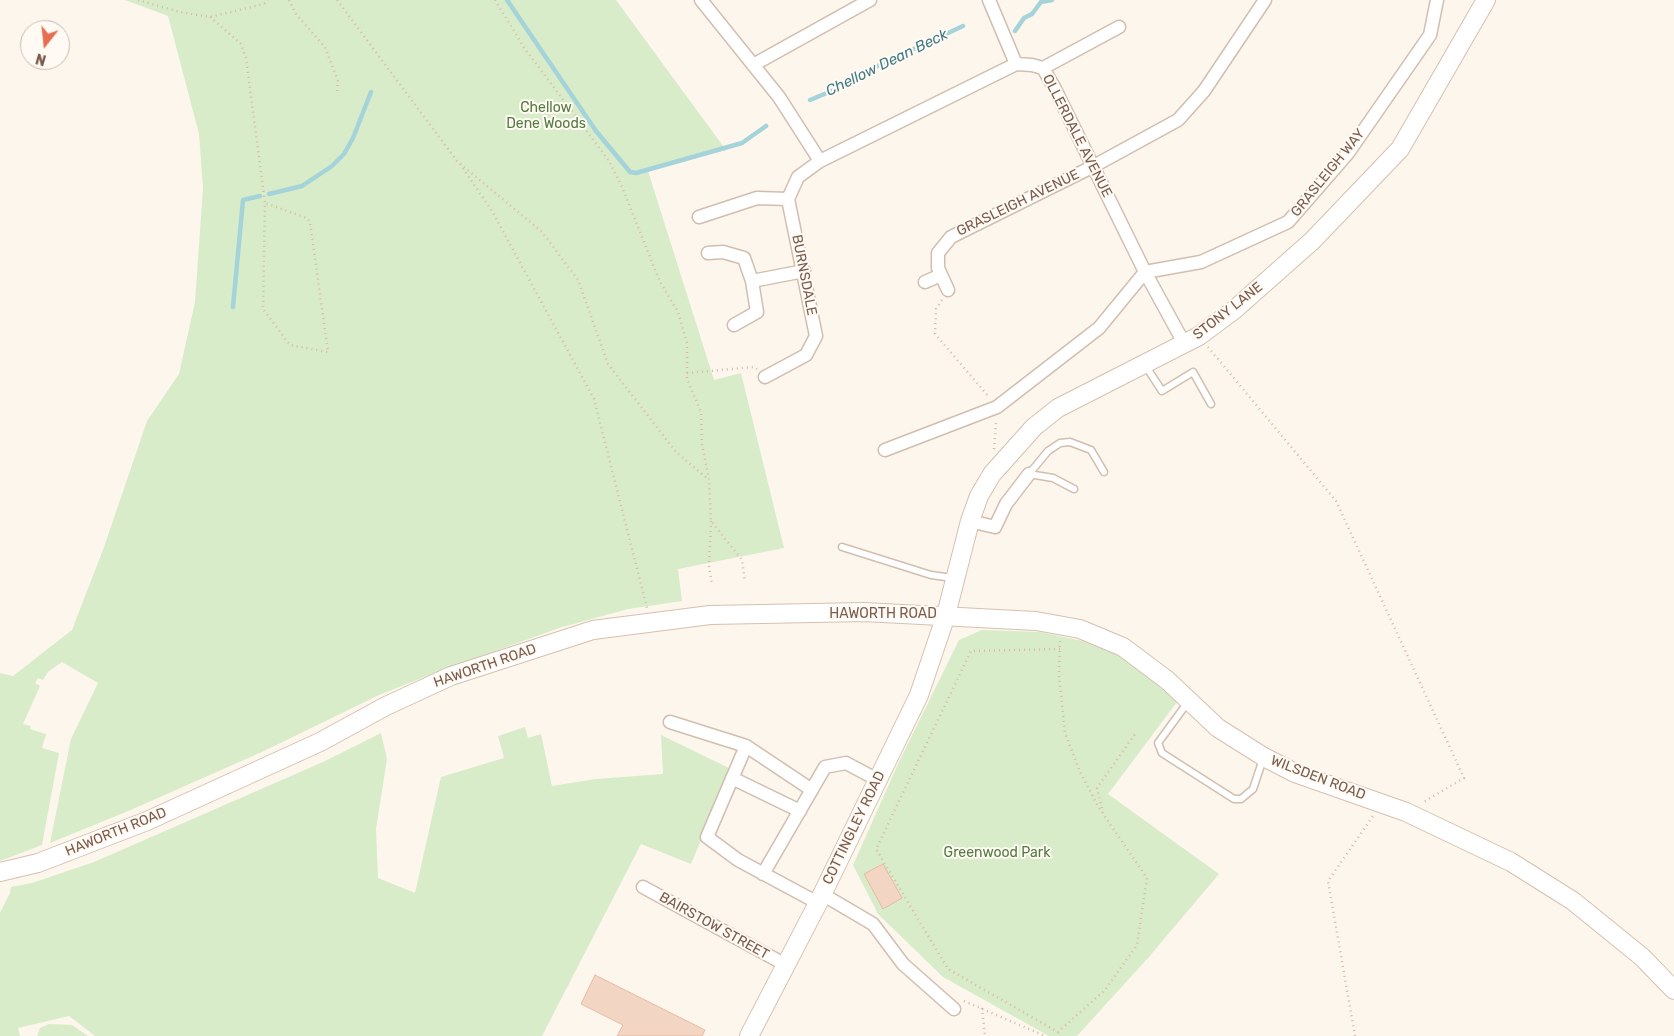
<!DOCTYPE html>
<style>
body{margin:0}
#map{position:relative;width:1674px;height:1036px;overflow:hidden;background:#fdf6ec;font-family:Rubik,sans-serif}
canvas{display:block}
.north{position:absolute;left:20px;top:20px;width:50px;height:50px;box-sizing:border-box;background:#fffaf3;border:1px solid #cabbb1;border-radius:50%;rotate:196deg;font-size:14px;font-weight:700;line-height:20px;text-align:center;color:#7a5c4d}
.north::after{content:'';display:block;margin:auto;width:18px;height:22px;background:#e76f51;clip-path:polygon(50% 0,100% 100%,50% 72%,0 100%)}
</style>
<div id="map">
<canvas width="1674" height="1036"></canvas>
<div class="north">N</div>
</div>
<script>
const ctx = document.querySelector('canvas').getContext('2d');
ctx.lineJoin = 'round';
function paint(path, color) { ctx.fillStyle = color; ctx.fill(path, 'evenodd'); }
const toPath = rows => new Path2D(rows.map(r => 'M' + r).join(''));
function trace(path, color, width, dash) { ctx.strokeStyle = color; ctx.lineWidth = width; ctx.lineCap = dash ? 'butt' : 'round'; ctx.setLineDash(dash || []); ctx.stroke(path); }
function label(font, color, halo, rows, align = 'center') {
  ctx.font = font + ' Rubik,sans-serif'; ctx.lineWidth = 4; ctx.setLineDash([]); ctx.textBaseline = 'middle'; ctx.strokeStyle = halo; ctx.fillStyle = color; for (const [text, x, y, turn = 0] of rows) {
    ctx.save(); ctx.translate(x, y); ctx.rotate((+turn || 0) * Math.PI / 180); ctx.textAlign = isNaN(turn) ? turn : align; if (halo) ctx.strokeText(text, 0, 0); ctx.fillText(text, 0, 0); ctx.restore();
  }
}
paint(toPath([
 [125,0,616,0,726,150,648,171,714,380,741,373,784,548,678,569,682,601,628,609,559,628,432,674,379,695,264,751,133,809,50,843,71,739,98,683,62,662,48,672,43,680,38,678,35,683,40,686,23,724,31,726,30,729,46,734,42,748,59,753,42,845,0,861,0,673,13,676,72,630,104,547,147,421,179,374,195,302,203,188,199,134,168,16],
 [982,630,1040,632,1083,641,1127,659,1177,702,1108,794,1219,874,1148,958,1077,1036,1049,1036,943,977,878,914,853,865,898,764,959,640],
 [525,727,528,738,541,734,552,786,596,779,663,774,661,735,731,769,691,864,641,844,542,1036,95,1036,69,1016,18,1028,20,1036,0,1036,0,913,10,893,11,887,32,883,94,862,323,762,381,733,387,759,376,829,378,878,415,893,441,777,504,758,498,736],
 [49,1024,72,1025,88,1036,37,1036,40,1028]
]), '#d8ecc9');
trace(toPath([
 [507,0,596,131,630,172,636,173,742,143,766,126],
 [1015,31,1024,18,1032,14,1041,2,1052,0],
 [810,100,834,90,854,77,963,26],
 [269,194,302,186,332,166,344,154,353,138,371,92],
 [233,307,243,200,260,196]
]), '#a5d3da', 4.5);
const building = toPath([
 [883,864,902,898,883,909,864,874,883,864],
 [595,975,705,1030,702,1036,617,1036,623,1025,581,1004,595,975]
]);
paint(building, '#f3d5c3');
trace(building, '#e6bba3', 1);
const lane = toPath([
 [1145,365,1162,391,1193,372,1211,404],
 [1074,489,1053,478,1029,474,1048,451,1060,443,1070,442,1091,450,1104,472],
 [842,547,931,575,953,578],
 [1188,702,1158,743,1162,753,1234,799,1241,799,1253,789,1263,759]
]);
const street = toPath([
 [701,0,779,97,820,161],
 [989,0,1016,64],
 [753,65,870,0],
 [1043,68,1119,27],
 [699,217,757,198,788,199],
 [708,253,723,252,744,258,752,281,757,312,734,325],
 [752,281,804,271],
 [925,282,941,275],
 [948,290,938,268,938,253,951,237,1092,167,1178,120,1204,91,1265,0],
 [765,377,806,355,816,336,788,199,798,177,820,161,1016,64,1032,65,1043,68,1055,89,1145,272,1184,343],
 [885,450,997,407,1099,328,1145,272,1201,262,1288,222,1348,153,1430,35,1437,0],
 [970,521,995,527,1006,504,1029,474],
 [670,722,746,746,812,790],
 [746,746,707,837,738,860,818,903],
 [732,778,800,811],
 [763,874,825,767,846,763,878,780],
 [643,887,786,965],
 [822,894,873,924,903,964,954,1009]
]);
const secondary = toPath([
 [0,872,38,863,147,821,320,742,386,706,451,676,593,630,710,615,864,612,1036,621,1080,629,1123,647,1167,680,1218,728,1264,757,1295,773,1406,812,1511,862,1573,901,1642,957,1674,990],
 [749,1036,818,903,919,695,946,615,970,521,979,496,992,474,1034,427,1058,408,1199,336,1234,310,1312,241,1400,149,1486,0]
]);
trace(lane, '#d1beb0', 9);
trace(street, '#d1beb0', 15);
trace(secondary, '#d6c0b0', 20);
trace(toPath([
 [138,0,180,12,210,17,264,4,268,0],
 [289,0,296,14,325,47,338,81,337,94],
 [337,0,457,161,542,232,578,280,608,364,676,452,708,479],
 [495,0,525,49,609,161,622,187,660,282,678,312,687,343,687,379,701,412,702,444,709,480,711,521,742,560,745,582],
 [210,17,241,44,246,58,265,203,263,309,290,345,328,352,310,222,307,218,265,203],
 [460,164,492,211,594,399,647,608],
 [942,300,936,309,935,334,989,397],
 [1208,347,1336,501,1464,778,1422,803],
 [687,373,754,367,757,369],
 [994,449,996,422],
 [711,521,709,566,712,585],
 [1060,649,971,651,876,849,948,969,1058,1032,1105,990,1137,945,1147,878,1099,808,1080,772,1065,733,1059,676,1060,640],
 [1103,813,1097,788,1135,734],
 [964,1001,1045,1036],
 [982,1008,985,1036],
 [1355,1036,1328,881,1373,816]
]), '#d9b8a5', 2.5, [1, 4]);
trace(lane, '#fff', 6);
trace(street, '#fff', 12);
trace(secondary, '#fff', 18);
label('14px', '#537a41', '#fffaf3', [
 ["Chellow",546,108],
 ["Dene Woods",546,124],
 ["Greenwood Park",997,853]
]);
label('14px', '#7a5c4d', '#fffaf3', [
 ["OLLERDALE AVENUE",1077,136,63],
 ["GRASLEIGH WAY",1328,173,-51],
 ["GRASLEIGH AVENUE",1018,203,-26],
 ["BURNSDALE",804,275,79],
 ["STONY LANE",1228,311,-38],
 ["HAWORTH ROAD",883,614],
 ["HAWORTH ROAD",485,666,-19],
 ["WILSDEN ROAD",1318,778,21],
 ["COTTINGLEY ROAD",854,828,-64],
 ["HAWORTH ROAD",116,832,-22],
 ["BAIRSTOW STREET",714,926,29]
]);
label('italic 15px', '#437c86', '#fffaf3', [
 ["Chellow Dean Beck",887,63,-26]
]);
</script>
